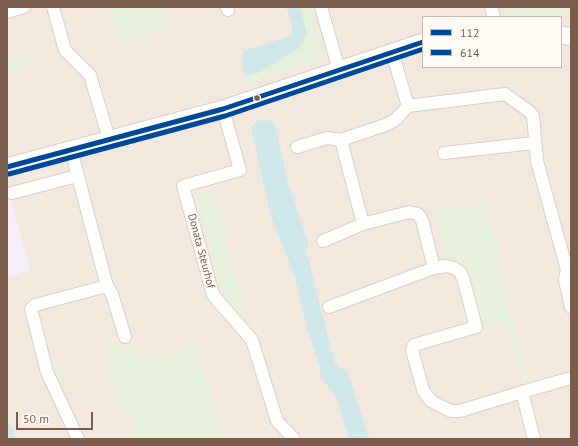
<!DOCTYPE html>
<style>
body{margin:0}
#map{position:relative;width:578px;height:446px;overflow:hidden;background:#f9f5f0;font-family:"PT Sans",sans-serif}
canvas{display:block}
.frame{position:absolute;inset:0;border:8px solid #7a5c4d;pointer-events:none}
.legend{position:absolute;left:422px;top:16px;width:140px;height:52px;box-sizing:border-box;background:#fffaf3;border:1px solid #cabbb1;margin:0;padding:5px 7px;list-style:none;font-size:12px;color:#7a5c4d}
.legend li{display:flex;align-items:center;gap:8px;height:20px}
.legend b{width:20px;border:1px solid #cabbb1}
.scale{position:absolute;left:16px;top:412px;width:77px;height:18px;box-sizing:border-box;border:2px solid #7a5c4d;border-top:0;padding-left:5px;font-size:12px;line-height:14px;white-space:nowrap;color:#7a5c4d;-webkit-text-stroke:3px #fffaf3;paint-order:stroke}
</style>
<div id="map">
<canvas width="578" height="446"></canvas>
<div class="frame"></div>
<ul class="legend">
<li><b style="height:5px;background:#004899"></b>112</li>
<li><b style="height:5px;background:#004899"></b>614</li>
</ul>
<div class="scale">50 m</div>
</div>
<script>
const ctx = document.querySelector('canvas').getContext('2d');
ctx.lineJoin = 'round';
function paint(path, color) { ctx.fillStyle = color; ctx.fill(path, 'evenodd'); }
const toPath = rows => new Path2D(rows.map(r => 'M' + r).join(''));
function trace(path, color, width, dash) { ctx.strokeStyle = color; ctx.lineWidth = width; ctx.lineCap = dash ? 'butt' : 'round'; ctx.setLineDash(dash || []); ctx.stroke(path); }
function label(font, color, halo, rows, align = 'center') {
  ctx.font = font + ' "PT Sans",sans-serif'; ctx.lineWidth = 3.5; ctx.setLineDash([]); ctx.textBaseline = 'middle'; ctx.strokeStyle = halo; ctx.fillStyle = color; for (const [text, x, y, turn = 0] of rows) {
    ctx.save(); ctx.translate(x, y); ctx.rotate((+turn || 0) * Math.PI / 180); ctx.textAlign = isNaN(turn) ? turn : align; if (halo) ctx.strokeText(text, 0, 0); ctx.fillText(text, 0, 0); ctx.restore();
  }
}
paint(toPath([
 [7,7,571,7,571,439,7,439],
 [423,17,561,17,561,67,423,67]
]), '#f2e8de');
paint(toPath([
 [7,187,30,270,7,277]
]), '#f6eef6');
paint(toPath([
 [107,7,162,7,168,29,120,43,112,13],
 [300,7,310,7,325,58,238,87,244,75,245,77,298,49,303,15],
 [526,7,571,7,571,14,545,17,501,17,500,14],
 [35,54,26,65,7,70,7,61],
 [212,190,247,317,226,300,196,194],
 [486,203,500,254,495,256,530,385,525,387,511,337,505,332,503,325,494,323,481,324,464,260,442,259,439,252,446,250,434,211],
 [133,336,141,362,177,353,187,347,197,344,221,431,226,439,132,439,130,432,137,430,134,419,126,421,125,414,122,415,103,345,119,341,122,348,132,345,130,337],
 [56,363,59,366,66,391,62,393,50,365]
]), '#e7f0db');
paint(toPath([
 [286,7,300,7,307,33,304,40,298,49,258,73,245,77,243,72,243,51,290,36,292,31,292,23],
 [268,120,273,122,276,129,288,182,309,245,306,250,334,361,339,367,348,372,369,439,349,439,337,399,320,376,321,370,307,328,295,277,271,217,251,127,257,121],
 [7,419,17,439,7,439]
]), '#d0e8ea');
const street = toPath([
 [53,7,65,50,90,75,109,139],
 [227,7,228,10],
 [321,7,339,70],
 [491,7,494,17],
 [7,12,24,7],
 [392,52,408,106,505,94,530,112,533,116,537,161,567,270,565,280,571,307],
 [408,106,396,119,388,124,341,140,363,224,409,212,418,214,422,220,434,268,446,266,454,268,460,272,463,278,476,327,414,345,412,350,423,390,431,401,451,411,460,411,522,392],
 [223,109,240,170,183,186,213,295,252,340,277,421,294,439],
 [297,147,327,138,341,140],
 [71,150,107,286,112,294,125,337],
 [444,153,534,143],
 [12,193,77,176],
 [323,241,363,224],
 [329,307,434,268],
 [78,439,47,372,31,309,35,305,107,286],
 [534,439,522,392,571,378]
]);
const secondary = toPath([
 [561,35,571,37],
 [7,167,223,109,423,42]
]);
trace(street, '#d7d1cb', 14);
trace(secondary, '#d9d2cb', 19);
trace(street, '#fefefd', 12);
trace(secondary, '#fefefd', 17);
trace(toPath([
 [7,167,223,109,423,42]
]), '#004899', 5);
trace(toPath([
 [9,174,225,116,423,49]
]), '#004899', 5);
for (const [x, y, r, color] of [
 [257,98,3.5,"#7a5c4d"]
]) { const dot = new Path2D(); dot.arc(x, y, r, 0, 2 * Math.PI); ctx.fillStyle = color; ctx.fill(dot); trace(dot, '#fffaf3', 1.5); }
label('11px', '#7a5c4d', '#fffaf3', [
 ["Donata Steurhof",201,251,75]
]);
</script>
